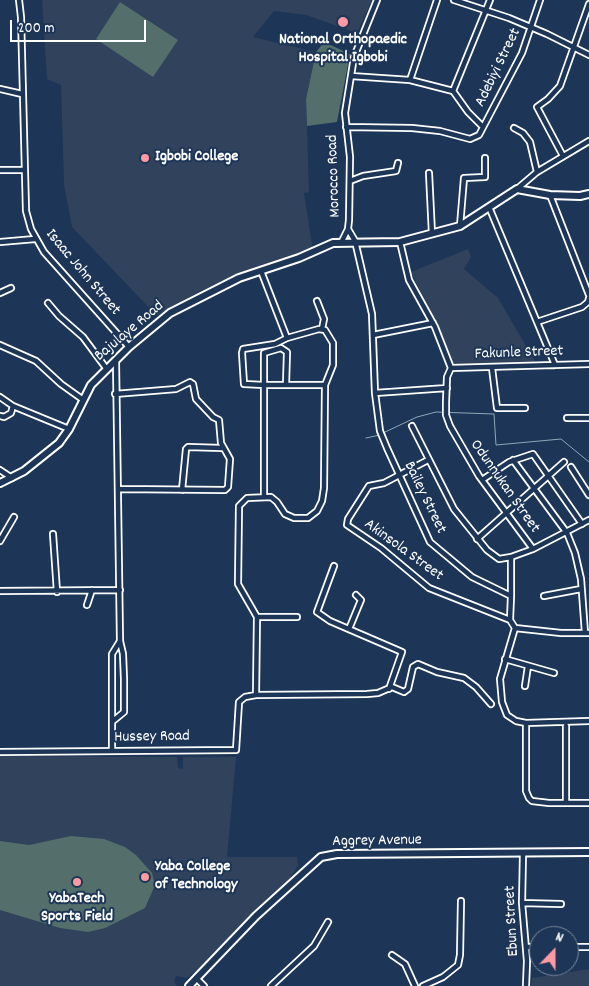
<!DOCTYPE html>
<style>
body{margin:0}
#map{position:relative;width:589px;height:986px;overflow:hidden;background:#1d3557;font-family:Dekko,sans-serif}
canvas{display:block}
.north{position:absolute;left:529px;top:926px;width:50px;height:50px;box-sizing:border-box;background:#1d3557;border:1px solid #77869a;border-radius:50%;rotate:22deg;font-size:14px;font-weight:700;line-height:20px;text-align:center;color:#fff}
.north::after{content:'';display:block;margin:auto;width:18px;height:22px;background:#ff9aa2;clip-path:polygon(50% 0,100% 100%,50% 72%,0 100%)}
.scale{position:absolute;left:10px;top:20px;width:136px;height:22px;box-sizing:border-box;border:2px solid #fff;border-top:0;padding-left:6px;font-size:15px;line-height:18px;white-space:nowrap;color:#fff;-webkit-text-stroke:4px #1d3557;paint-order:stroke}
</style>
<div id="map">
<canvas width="589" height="986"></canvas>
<div class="north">N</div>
<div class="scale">200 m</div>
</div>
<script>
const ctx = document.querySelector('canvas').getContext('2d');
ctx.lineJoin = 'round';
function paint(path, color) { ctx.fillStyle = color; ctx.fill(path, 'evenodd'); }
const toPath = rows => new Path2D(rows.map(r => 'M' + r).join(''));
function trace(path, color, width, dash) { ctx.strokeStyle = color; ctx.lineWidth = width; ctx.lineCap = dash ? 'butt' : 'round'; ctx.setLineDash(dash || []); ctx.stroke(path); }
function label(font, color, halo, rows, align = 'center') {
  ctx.font = font + ' Dekko,sans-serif'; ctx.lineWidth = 4; ctx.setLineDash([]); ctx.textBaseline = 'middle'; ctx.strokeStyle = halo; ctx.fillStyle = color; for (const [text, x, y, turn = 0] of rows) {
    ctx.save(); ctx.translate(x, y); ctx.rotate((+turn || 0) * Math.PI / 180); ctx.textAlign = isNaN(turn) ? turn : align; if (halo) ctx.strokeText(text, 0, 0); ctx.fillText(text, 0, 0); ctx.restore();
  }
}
paint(toPath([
 [42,0,372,0,357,33,306,15,274,11,253,37,316,52,306,99,309,192,304,193,313,251,236,274,197,293,157,316,72,227,64,185,61,85,47,79],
 [468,249,471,257,464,269,498,298,536,363,454,366,411,272],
 [0,756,177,757,178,768,183,769,183,757,236,757,227,857,297,857,298,866,284,887,220,952,187,978,176,976,174,982,177,986,0,986],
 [589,969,589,986,531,986,532,978]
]), '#30425c');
paint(toPath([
 [120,2,178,40,153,77,96,39],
 [324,42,350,54,337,122,307,126,306,99,316,52],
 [71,836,104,839,125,847,136,855,152,873,155,885,145,908,105,928,88,932,60,928,0,910,0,841,29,845]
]), '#536e6b');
trace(toPath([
 [383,433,417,417,436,412,494,414,496,445,561,439,589,462],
 [366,438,380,435]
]), '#8ea8b9', 1);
const street = toPath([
 [19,0,21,17,26,211,31,229,44,252,129,347],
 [454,0,509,18,547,34,589,55],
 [351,76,410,80,453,91,468,112,483,127],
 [410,80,437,0],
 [0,89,22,94],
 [453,91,490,0],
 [346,127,412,128,440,131,470,139,479,135,522,53,540,0],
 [514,128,523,133,530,142,537,172],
 [563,156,537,107,548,99,560,86,589,4],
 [0,170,25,170],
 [429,173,432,234],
 [350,181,363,176,396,171,398,163],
 [517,189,537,172,589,141],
 [550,195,589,295],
 [489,207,555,365],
 [460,226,464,178,485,177,485,158],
 [348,229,355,241,372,314,375,393,380,431,387,448,430,542,472,577,511,596,510,620],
 [342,241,348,229,349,220,350,157,345,113,354,57,377,0],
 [0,242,35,239],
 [400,242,409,280,435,327,451,368,447,377,446,402,446,415,450,426,479,476,533,549],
 [0,293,11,288],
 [317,301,324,319,322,329],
 [48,303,59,316,83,337,106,368],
 [537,322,582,307,588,302,589,298],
 [373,335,433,323],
 [0,345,36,361,61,384,82,399],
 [451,368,589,364],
 [492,368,497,408,525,408],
 [286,385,287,352,281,348,264,353,264,385,325,385],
 [375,393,447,388],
 [115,394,176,389,190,382,193,384,196,399,213,417,219,420,221,443,230,459,228,487,225,490,118,489],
 [0,397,13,406,69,429],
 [0,416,4,417,11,413,13,406],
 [567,418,589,418],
 [412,426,454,509,487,550,499,559,511,557,533,549,589,520],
 [428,460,384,483,369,486,348,519,347,525,381,548,429,588,510,620,515,628],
 [513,460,567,533,575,553,581,579,585,633],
 [571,467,589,495],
 [0,470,12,478],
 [482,480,509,462,533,454,582,524],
 [182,490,186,449,188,447,222,448],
 [264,497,264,385,244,384,242,353,243,349,275,344,287,338],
 [53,534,57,592],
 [477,539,564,462],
 [0,541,14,517],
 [511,557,511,596],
 [334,566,317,612,330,621,402,652,389,689],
 [0,591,120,590],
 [544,596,581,589],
 [87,605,92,590],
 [257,617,297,617],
 [515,628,500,679,502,702,507,715,516,721,526,723,589,721],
 [515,628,561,633,589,633],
 [349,629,361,600,356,595],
 [505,659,554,673],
 [525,686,528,666],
 [256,695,257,617,238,584,239,506,247,498,271,497,277,502,285,514,294,518,308,518,317,511,322,501,324,488,325,385,333,365,333,343,325,330,319,329,287,338,261,271],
 [113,721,124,712,124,679,123,654,120,641,116,361],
 [526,723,526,791,529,798,532,801,549,803,589,803],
 [566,726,566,802],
 [112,751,112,654,120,641],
 [0,752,236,750,239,702,245,697,256,695,367,694,378,693,392,687,404,692,408,689,413,667,418,664,437,672,464,678,476,687,491,704],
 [523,854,522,903,527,961,526,986],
 [522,903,561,904],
 [526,947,539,947],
 [569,947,589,947],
 [392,955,405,964,415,986],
 [196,978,204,986],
 [271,986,314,946,328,922],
 [423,986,443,977,458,965,460,955,461,901]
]);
const secondary = toPath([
 [0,483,24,471,59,443,69,429,91,385,129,347,170,313,239,278,299,258,333,243,400,242,460,226,517,189,550,195,580,196,589,194],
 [189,986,256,916,321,857,337,854,589,852]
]);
trace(street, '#fff', 8);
trace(secondary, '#fff', 10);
trace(street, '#1d3557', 4.5);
trace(secondary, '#1d3557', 6);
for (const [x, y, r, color] of [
 [343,22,6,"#ff9aa2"],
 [145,158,5,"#ff9aa2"],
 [145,877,5,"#ff9aa2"],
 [77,882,5,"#ff9aa2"]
]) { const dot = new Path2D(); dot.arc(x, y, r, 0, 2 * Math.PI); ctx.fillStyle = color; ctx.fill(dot); trace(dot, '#1d3557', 2); }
label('bold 16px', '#fff', '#1d3557', [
 ["National Orthopaedic",343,41],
 ["Hospital Igbobi",343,59],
 ["Igbobi College",155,158,"left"],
 ["Yaba College",155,868,"left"],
 ["of Technology",155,886,"left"],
 ["YabaTech",77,900],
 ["Sports Field",77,918]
]);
label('16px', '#fff', '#1d3557', [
 ["Adebiyi Street",499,68,-64],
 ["Morocco Road",335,176,-92],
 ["Isaac John Street",82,273,50],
 ["Bajulaye Road",130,332,-40],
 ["Fakunle Street",519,354,-2],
 ["Odunnukan Street",504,487,55],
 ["Bailey Street",424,498,64],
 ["Akinsola Street",403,551,36],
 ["Hussey Road",152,738,-1],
 ["Aggrey Avenue",377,842,-1],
 ["Ebun Street",513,921,-93]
]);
</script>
